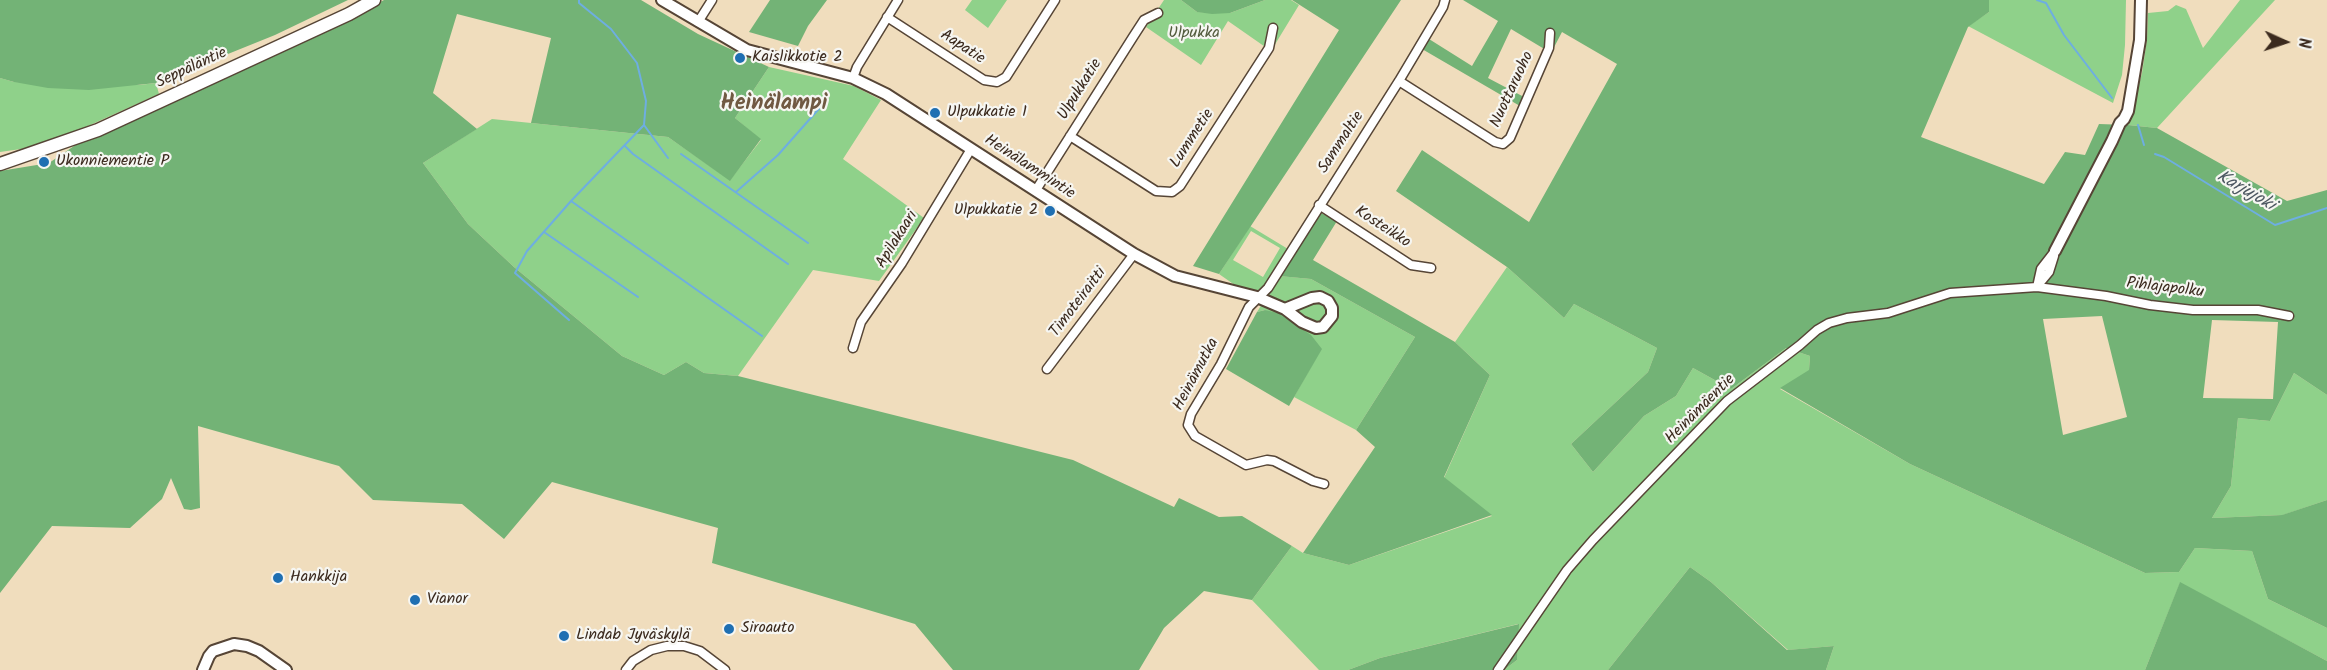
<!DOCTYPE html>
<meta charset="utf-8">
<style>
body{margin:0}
#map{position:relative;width:2327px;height:670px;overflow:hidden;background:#f0ddbd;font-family:Kalam,sans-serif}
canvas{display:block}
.north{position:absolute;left:2255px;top:12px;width:60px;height:60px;-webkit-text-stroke:4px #f6f6f2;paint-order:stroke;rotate:93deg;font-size:16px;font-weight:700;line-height:24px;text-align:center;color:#3b2a1e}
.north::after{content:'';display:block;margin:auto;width:21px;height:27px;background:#3b2a1e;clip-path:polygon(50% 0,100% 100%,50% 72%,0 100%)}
</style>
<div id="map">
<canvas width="2327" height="670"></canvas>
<div class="north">N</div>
</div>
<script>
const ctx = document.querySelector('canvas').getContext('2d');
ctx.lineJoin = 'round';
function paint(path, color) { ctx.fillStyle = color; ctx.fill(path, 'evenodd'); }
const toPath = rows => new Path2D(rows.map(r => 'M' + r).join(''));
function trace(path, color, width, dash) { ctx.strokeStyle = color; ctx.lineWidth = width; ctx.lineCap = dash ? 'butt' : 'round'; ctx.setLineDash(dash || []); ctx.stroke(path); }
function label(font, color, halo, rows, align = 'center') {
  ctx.font = font + ' Kalam,sans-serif'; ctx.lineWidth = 4.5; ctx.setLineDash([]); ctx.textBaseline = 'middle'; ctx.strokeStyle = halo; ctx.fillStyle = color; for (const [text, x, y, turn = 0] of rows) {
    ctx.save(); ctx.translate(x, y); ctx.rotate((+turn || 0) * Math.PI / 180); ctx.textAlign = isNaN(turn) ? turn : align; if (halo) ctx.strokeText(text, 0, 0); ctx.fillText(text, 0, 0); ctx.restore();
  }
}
paint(toPath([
 [972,0,1007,0,988,28,965,10],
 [1164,0,1181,0,1197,12,1230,13,1265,0,1291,0,1299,5,1271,51,1228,21,1201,65,1146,27],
 [1989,0,2126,0,2125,45,2122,75,2113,103,1968,26,1989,12],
 [2240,0,2275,0,2157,128,2128,125,2142,73,2147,39,2148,13,2168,11,2176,5,2186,9,2203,48],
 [769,67,854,86,881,100,843,159,924,218,879,281,813,270,738,376,704,373,686,362,664,375,622,356,514,267,468,224,423,163,492,119,668,137,730,180,761,140,735,118],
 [0,78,14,82,139,85,156,83,159,94,68,135,28,148,0,152],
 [1250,226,1293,252,1280,276,1311,279,1415,337,1356,430,1294,397,1321,349,1265,310,1257,312,1262,304,1219,274],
 [1251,231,1280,248,1263,277,1233,260],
 [1507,267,1564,318,1574,304,1657,348,1648,372,1571,444,1593,472,1644,416,1676,396,1693,368,1731,389,1786,348,1810,356,1809,371,1780,389,1910,464,2145,573,2179,572,2195,548,2252,551,2268,599,2327,628,2327,661,2180,583,2145,670,1826,670,1834,646,1788,650,1711,582,1690,567,1608,670,1504,670,1517,660,1518,624,1380,658,1348,670,1319,670,1252,600,1292,546,1303,553,1349,565,1492,516,1444,478,1490,375,1455,342],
 [2294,373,2327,395,2327,500,2283,515,2212,518,2231,486,2238,418,2270,421]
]), '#8fd18a');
paint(toPath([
 [0,0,348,0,275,35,156,83,89,90,48,88,14,82,0,78],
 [384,0,641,0,698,34,769,67,735,118,761,139,730,181,668,137,531,123,551,38,457,14,433,93,477,129,423,163,468,224,514,267,622,356,664,375,686,362,704,373,738,376,1073,460,1174,507,1179,498,1219,517,1242,516,1292,546,1252,600,1204,591,1164,628,1139,670,953,670,915,624,712,563,718,528,552,482,504,539,462,504,373,500,339,466,198,426,200,508,191,510,184,509,171,478,162,499,130,528,52,526,0,593,0,171,49,163,77,144,352,17],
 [770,0,827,0,808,26,798,46,749,32],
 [1181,0,1265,0,1230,13,1212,14,1197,12],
 [1292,0,1401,0,1219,274,1193,266,1339,30],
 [1463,0,1989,0,1989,12,1968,27,1921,137,2044,184,2065,152,2085,155,2099,124,2128,125,2157,128,2287,201,2327,190,2327,395,2294,373,2270,421,2238,418,2231,486,2212,518,2282,515,2327,500,2327,628,2268,599,2252,551,2195,548,2179,572,2145,573,1910,464,1780,388,1809,370,1810,356,1786,348,1731,389,1693,368,1676,396,1644,416,1593,472,1571,444,1648,372,1657,348,1574,304,1564,318,1507,267,1396,191,1422,150,1529,222,1617,64,1562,32,1551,53,1511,29,1488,78,1524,97,1520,106,1422,49,1429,39,1472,66,1498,21],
 [2102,316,2127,417,2063,435,2043,319],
 [2212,320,2278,322,2273,399,2203,398],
 [1317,211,1337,221,1313,260,1455,342,1490,375,1444,477,1492,515,1349,565,1303,553,1375,447,1356,430,1415,337,1311,279,1279,276],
 [1265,310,1278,313,1311,335,1322,349,1289,406,1226,369,1257,312],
 [1690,567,1711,582,1787,650,1834,646,1826,670,1608,670],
 [2180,582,2327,661,2327,670,2145,670],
 [1519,624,1517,660,1504,670,1348,670,1380,658]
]), '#73b376');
trace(toPath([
 [2037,0,2046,3,2064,35,2112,98],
 [644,125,668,158],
 [2138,125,2144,145],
 [625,146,633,154,788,264],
 [681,154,808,243],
 [2155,154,2164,157,2275,225,2327,208],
 [736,192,778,155,824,103],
 [571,201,762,336],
 [544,232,638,297],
 [569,320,515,273,527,251,571,201,644,125,646,101,637,63,611,29,579,3,579,0]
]), '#6eaee1', 2);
const minor = toPath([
 [887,17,984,80,997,82,1006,77,1055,0],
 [698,22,712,0],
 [853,78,857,67,898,0],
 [1399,81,1495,142,1503,144,1510,138,1549,48,1550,33],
 [1070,136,1156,191,1172,192,1180,186,1269,48,1273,28],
 [1036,190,1133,37,1144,20,1158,13],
 [1319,205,1411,265,1431,268],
 [2039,284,2049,272,2054,256],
 [2037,287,2041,269,2055,251],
 [853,348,861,322,902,263,971,149],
 [1047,369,1134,254],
 [1324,484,1313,481,1274,461,1267,460,1246,465,1195,436,1188,425,1191,414,1221,364,1249,307,1268,288,1399,81,1443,7,1445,0],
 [626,670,633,661,651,650,667,646,684,646,700,651,725,670],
 [1498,670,1567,570,1593,540,1727,401,1800,345,1817,330,1829,323,1847,318,1888,313,1950,293,2037,287,2106,296,2150,305,2193,310,2258,310,2289,316]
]);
const tertiary = toPath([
 [662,0,747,50,853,78,886,94,1134,254,1175,276,1257,297,1285,309,1302,322,1316,328,1323,327,1332,316,1332,308,1328,301,1320,297,1312,298,1285,309],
 [2055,251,2112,141,2120,123,2124,119,2128,111,2140,40,2141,0],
 [203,670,209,656,213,651,234,644,247,646,259,651,286,670]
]);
const secondary = toPath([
 [0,164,98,130,349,14,374,0]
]);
trace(minor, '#564536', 11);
trace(tertiary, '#564536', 14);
trace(secondary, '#564536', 15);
trace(minor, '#fff', 8);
trace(tertiary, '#fff', 10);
trace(secondary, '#fff', 12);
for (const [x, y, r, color] of [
 [740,58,6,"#1f6fb2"],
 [935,113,6,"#1f6fb2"],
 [44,162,6,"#1f6fb2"],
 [1050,211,6,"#1f6fb2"],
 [278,578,6,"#1f6fb2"],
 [415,600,6,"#1f6fb2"],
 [729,629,6,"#1f6fb2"],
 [564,636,6,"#1f6fb2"]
]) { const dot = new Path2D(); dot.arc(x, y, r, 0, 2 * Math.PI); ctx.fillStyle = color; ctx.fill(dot); trace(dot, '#f6f6f2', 2); }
label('16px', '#545c3e', '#f6f6f2', [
 ["Ulpukka",1194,34]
]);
label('16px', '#3b2a1e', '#f6f6f2', [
 ["Aapatie",962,48,33],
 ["Seppäläntie",192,69,-25],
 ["Ulpukkatie",1081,90,-58],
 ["Nuottaruoho",1513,90,-65],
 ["Lummetie",1193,139,-57],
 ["Sammaltie",1342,143,-57],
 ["Heinälammintie",1029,168,33],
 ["Kosteikko",1382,228,33],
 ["Apilakaari",898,240,-58],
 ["Pihlajapolku",2165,289,7],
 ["Timoteiraitti",1079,303,-53],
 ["Heinämutka",1197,375,-62],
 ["Heinämäentie",1701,410,-45]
]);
label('16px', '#3b2a1e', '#f6f6f2', [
 ["Kaislikkotie 2",752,58],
 ["Ulpukkatie 1",947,113],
 ["Ukonniementie P",56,162],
 ["Ulpukkatie 2",1038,211,"right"],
 ["Hankkija",290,578],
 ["Vianor",427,600],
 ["Siroauto",741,629],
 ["Lindab Jyväskylä",576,636]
], 'left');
label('italic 18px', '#4d5862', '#f6f6f2', [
 ["Karjujoki",2245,192,30]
]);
label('bold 22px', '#705942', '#f6f6f2', [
 ["Heinälampi",774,105]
]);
</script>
